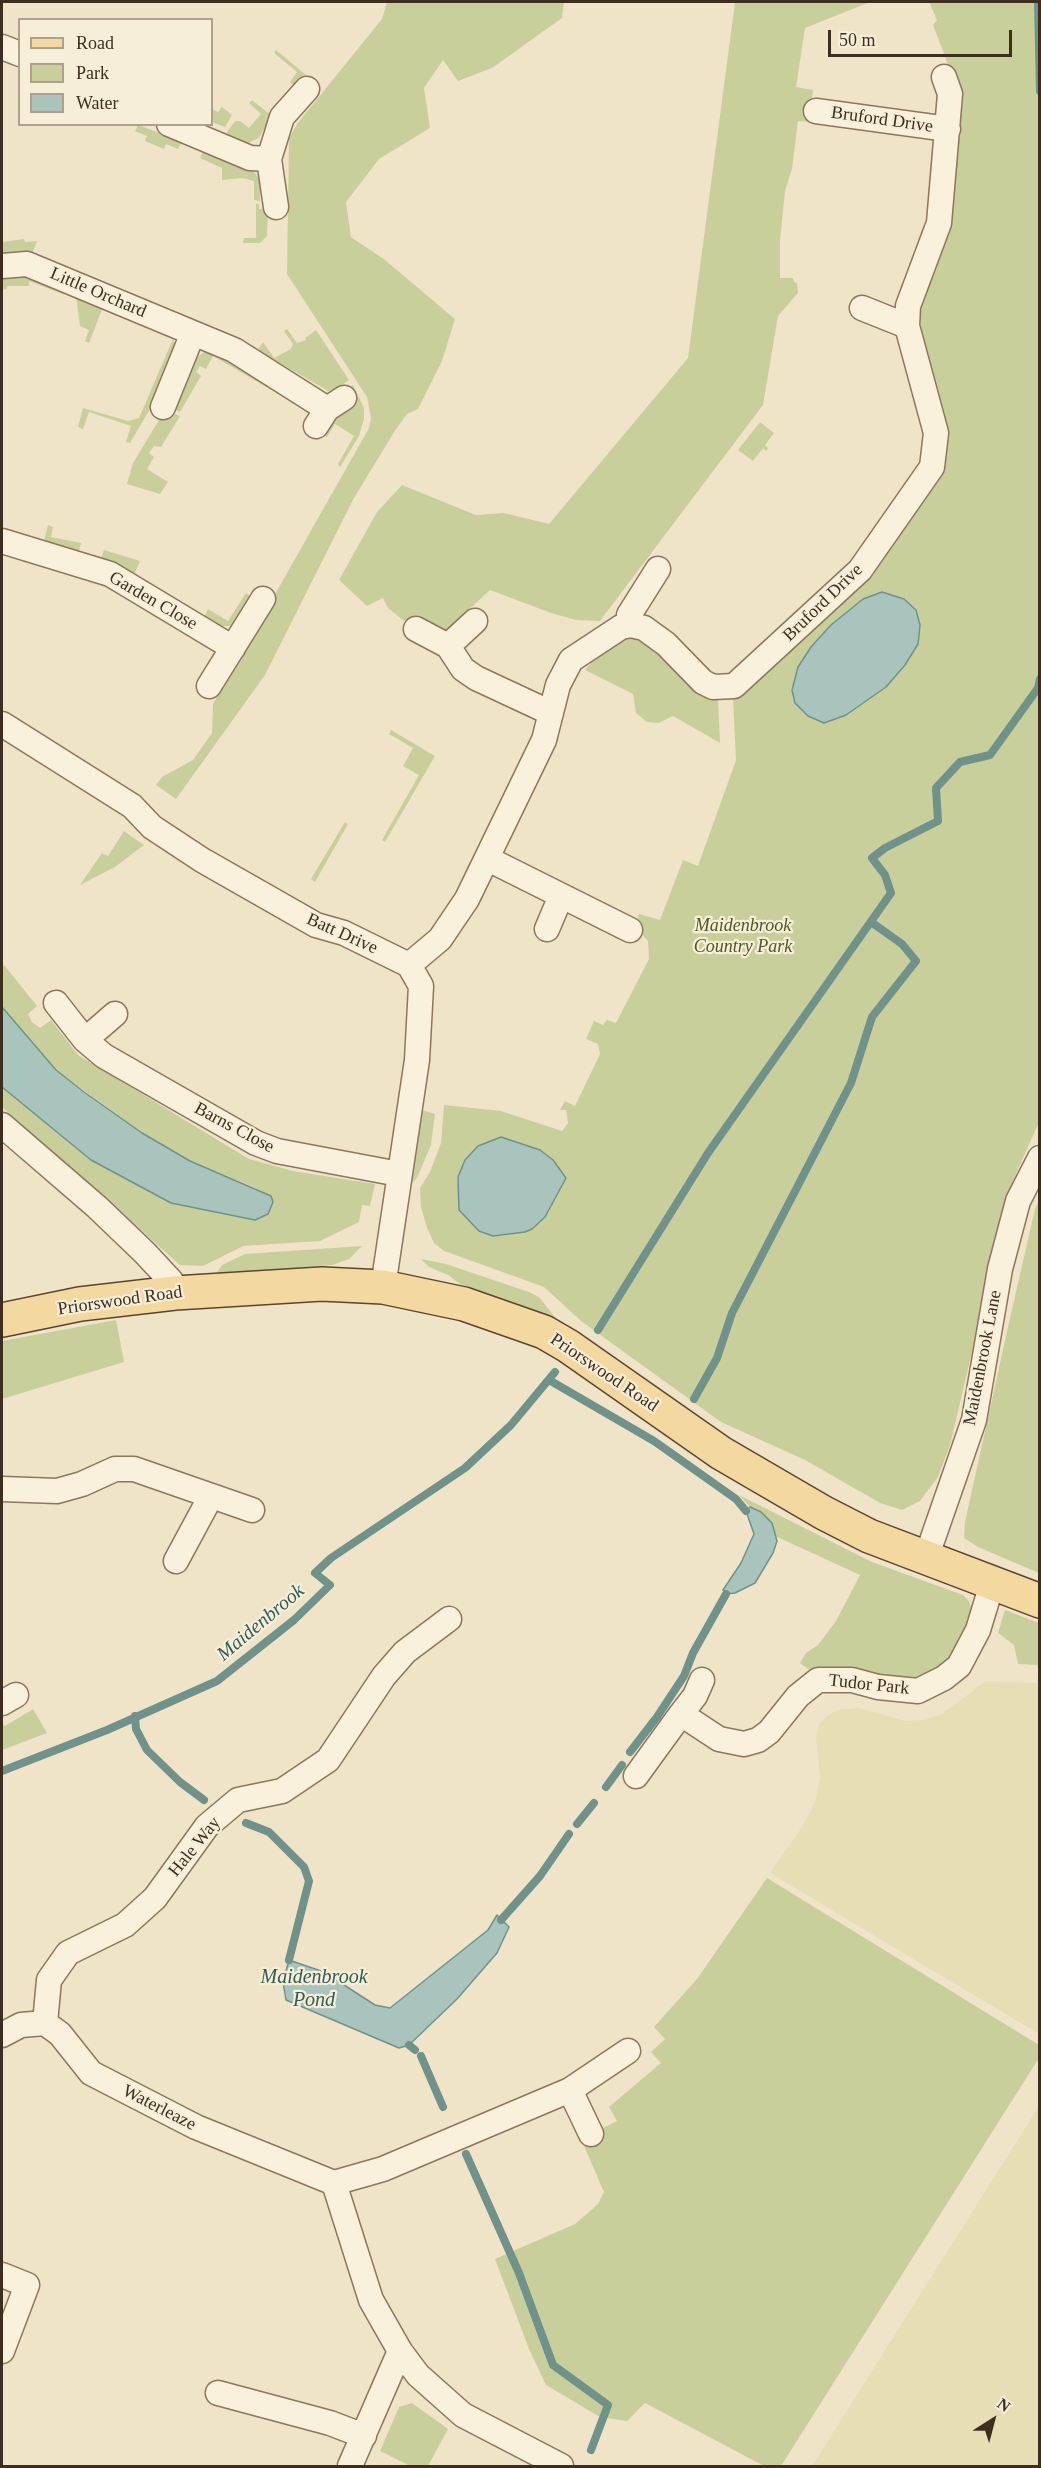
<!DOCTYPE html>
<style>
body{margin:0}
#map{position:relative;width:1041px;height:2468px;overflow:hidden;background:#f0e4c8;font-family:Georgia,serif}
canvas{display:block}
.frame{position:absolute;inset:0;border:3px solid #3d2e20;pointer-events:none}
.legend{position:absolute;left:18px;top:18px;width:195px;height:108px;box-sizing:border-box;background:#f7eed8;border:2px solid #ada18e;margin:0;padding:8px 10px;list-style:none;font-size:18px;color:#3d2e20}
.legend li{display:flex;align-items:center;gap:12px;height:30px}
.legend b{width:30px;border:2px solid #ada18e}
.north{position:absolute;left:963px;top:2390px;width:60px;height:60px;-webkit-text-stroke:4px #f7eed8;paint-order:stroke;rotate:36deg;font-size:16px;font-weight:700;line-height:24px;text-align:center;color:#3d2e20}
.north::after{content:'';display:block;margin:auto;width:21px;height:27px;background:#3d2e20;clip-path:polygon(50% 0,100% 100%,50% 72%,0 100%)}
.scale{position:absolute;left:828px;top:30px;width:184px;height:27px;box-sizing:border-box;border:3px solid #3d2e20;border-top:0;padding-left:8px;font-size:18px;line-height:21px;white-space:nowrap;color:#3d2e20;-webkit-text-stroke:4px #f7eed8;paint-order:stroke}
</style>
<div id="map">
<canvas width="1041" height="2468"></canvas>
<div class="frame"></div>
<ul class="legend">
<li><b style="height:8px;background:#f3d9a0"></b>Road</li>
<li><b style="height:16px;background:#c9cf9b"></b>Park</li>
<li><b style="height:16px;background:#a9c4bc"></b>Water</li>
</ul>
<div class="north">N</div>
<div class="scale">50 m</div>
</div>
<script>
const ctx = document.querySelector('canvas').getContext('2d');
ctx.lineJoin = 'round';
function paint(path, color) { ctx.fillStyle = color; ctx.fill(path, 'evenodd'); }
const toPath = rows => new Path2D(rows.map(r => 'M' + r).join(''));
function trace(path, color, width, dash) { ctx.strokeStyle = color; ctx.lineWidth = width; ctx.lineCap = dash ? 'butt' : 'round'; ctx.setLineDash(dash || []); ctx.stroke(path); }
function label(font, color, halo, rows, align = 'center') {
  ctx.font = font + ' Georgia,serif'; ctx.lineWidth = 4.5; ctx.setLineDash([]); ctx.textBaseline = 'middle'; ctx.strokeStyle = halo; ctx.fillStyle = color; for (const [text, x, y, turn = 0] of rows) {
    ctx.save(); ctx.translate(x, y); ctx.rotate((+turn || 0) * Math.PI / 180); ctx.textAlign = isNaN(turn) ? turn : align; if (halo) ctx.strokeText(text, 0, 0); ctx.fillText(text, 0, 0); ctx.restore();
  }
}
paint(toPath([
 [986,1681,1039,1683,1039,2034,770,1873,804,1824,816,1800,820,1777,816,1738,819,1724,828,1715,838,1710,859,1708,906,1721,924,1720,942,1714],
 [1039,2106,1039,2466,812,2466,901,2325]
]), '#e6deb5');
paint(toPath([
 [387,2,564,2,562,18,492,68,458,81,443,60,424,88,430,128,379,159,346,202,351,237,385,260,455,319,442,361,418,409,407,414,396,429,354,498,265,675,176,799,156,785,162,777,193,760,212,733,213,704,369,428,371,418,367,397,287,274,289,139,297,124,382,19],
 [735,2,870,2,805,28,796,87,813,90,809,122,798,121,792,169,785,191,780,241,780,278,793,278,794,282,797,283,798,293,778,316,763,405,600,621,576,620,551,613,490,590,445,632,418,621,403,620,388,608,383,598,367,606,339,580,377,512,402,485,476,515,504,513,549,524,688,358],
 [929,2,1039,2,1039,1122,1012,1183,950,1445,938,1477,920,1501,902,1510,880,1503,805,1460,721,1422,581,1321,544,1287,444,1251,434,1243,427,1228,421,1207,420,1188,430,1172,441,1143,444,1105,501,1111,562,1131,568,1123,566,1110,560,1110,565,1101,575,1106,600,1054,598,1044,586,1039,594,1021,603,1025,607,1020,616,1023,649,959,648,941,635,927,639,914,660,920,683,860,698,866,736,760,733,699,746,689,931,487,924,343,919,313,948,233,960,96,933,25,937,20],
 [501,1137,540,1150,553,1160,566,1178,545,1217,509,1235,493,1236,479,1231,459,1210],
 [276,50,306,75,304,84,299,80,294,86,290,82,297,72,274,53],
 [252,100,271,115,259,138,248,143,225,135,235,121,240,121,249,128,261,114,249,103],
 [222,107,232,115,225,127,212,122,212,109,218,112],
 [138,125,182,141,178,149,166,144,164,149,145,141,147,136,135,131],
 [204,150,254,172,260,180,260,201,254,200,254,181,242,178,222,180,222,168,200,158],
 [256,204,259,204,259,209,268,209,267,236,260,243,243,243,244,238,256,238],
 [24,239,25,242,37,241,32,254,2,254,2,242],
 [25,275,63,290,63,294,29,281,29,286,7,286,7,289,2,290,2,276],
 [76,296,103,307,89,343,85,341,89,330,80,326],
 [287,329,297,343,306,340,305,338,316,330,349,380,335,390,328,391,258,350,263,342,274,358,291,349,293,344,284,331],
 [173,339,176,349,153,404,130,443,126,442,131,426,89,412,83,429,78,427,83,408,128,421,139,418],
 [204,352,214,352,277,388,275,392,213,356,206,369,200,366,196,372,201,376,180,412,174,409,196,358],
 [353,385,364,408,364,419,359,436,340,467,338,464,354,436,335,424,327,437,324,435,340,411,344,392],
 [165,410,180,416,161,447,154,446,149,453,154,457,147,469,168,482,160,494,127,484,133,463],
 [760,422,774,433,765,445,768,448,766,451,763,448,753,461,738,450],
 [48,525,53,527,51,537,81,543,79,551,44,541],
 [104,550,140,561,135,573,101,558],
 [246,593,251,597,232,626,218,626,204,618,208,609,228,621],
 [632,636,665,660,701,695,718,699,720,743,673,716,659,723,647,722,636,713,633,694,585,670,593,661],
 [391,730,435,756,385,842,382,840,419,775,403,766,413,748,389,734],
 [345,822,348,824,315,882,311,879],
 [124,831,144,845,115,867,80,885,102,853,108,856],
 [4,965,37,1006,28,1014,32,1022,40,1028,51,1020,78,1055,249,1159,293,1171,375,1184,370,1206,362,1205,359,1222,320,1241,243,1246,203,1266,180,1265,2,1107,2,1087,91,1160,171,1203,255,1220,256,1188,190,1161,142,1133,56,1070,2,1007,2,967],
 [422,1110,435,1114,431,1145,417,1178,410,1184],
 [1039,1200,1040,1573,1039,1573,978,1547,964,1538,965,1522,1010,1318,1035,1209],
 [362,1246,349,1259,332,1265,216,1274,222,1265,245,1254],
 [421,1259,446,1264,529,1292,539,1297,558,1321,460,1284,448,1275,429,1267],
 [116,1320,124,1362,2,1399,2,1341],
 [739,1495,872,1562,963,1595,969,1601,973,1613,953,1661,910,1682,808,1669,800,1663,806,1653,818,1645,836,1621,860,1575,775,1536,761,1512,750,1507],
 [1005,1610,1039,1623,1039,1665,1018,1664,1014,1645,998,1633],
 [33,1709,47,1733,2,1750,2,1724,5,1726],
 [767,1878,1039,2045,1039,2058,781,2466,764,2466,645,2403,627,2421,600,2417,546,2385,529,2349,495,2259,575,2224,598,2204,604,2192,581,2139,617,2121,609,2107,661,2063,651,2052,665,2039,654,2027,697,1979],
 [412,2403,448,2429,428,2466,410,2466,380,2451,399,2407]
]), '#c9cf9b');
const water = toPath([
 [882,592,904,599,916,610,920,625,918,644,905,665,886,687,846,715,824,723,808,716,795,703,792,690,798,667,811,647,831,625,863,599,882,592],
 [2,1007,56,1070,84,1092,142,1133,190,1161,271,1196,273,1202,268,1214,255,1220,171,1203,91,1160,2,1087,2,1007],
 [501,1137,540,1150,553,1160,566,1178,545,1217,532,1229,525,1232,493,1236,479,1231,459,1210,458,1177,465,1160,478,1146,501,1137],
 [750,1507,761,1512,772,1523,777,1541,773,1553,755,1583,735,1593,726,1594,723,1590,741,1563,754,1534,746,1511,750,1507],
 [497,1915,509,1927,497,1953,457,1999,409,2045,399,2048,286,2000,283,1982,289,1960,324,1972,375,2005,390,2008,488,1930,497,1915]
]);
paint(water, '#a9c4bc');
trace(water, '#6f938a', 1.5);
trace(toPath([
 [1038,2,1040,91],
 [598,1330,708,1153,891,893,885,875,872,858,885,848,938,821,936,788,960,762,990,755,1038,688,1040,679],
 [549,1380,654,1441,736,1499,746,1511],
 [694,1399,717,1358,732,1313,851,1083,872,1017,916,961,902,944,871,922],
 [135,1716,136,1729,147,1750,180,1782,204,1800],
 [630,1752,657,1717,684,1676,693,1653,726,1594],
 [2,1771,107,1730,217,1681,294,1620,330,1585,315,1573,331,1558,465,1468,511,1425,555,1372],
 [606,1787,622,1765],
 [246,1823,269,1832,304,1867,309,1881,289,1960],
 [577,1824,594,1803],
 [501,1920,540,1876,569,1834],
 [409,2045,415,2050],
 [421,2056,443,2107],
 [466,2154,519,2273,553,2365,608,2405,591,2450]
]), '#6f938a', 8);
const street = toPath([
 [2,47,20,54],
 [816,111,948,129],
 [169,124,250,158,269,159,282,117,307,89],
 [269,159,276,207],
 [2,266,27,264,234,350,327,409],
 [862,308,907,326],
 [163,407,193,333],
 [316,426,327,409,344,398],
 [2,541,110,574,233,648],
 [631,625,629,615,658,569],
 [416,629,448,646,463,669,476,678,551,713],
 [448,646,475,621],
 [209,686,263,599],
 [2,724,132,806,152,827,202,860,316,925,344,933,409,965,421,986,417,1060,383,1287],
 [488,859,630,930],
 [547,929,561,896],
 [409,965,440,939,467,899,544,740,558,685,571,660,621,627,631,625,644,628,666,644,703,682,713,687,734,686,860,570,932,467,936,433,907,326,908,306,939,223,950,94,944,77],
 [56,1003,85,1040,104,1056,256,1143,277,1151,399,1174],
 [85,1040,115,1014],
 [2,1125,97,1207,145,1253,171,1281,175,1293],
 [2,1489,57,1491,82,1484,115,1469,134,1469,252,1510],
 [926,1558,974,1420,1000,1269,1018,1201,1040,1158],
 [176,1561,211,1496],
 [2,1703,16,1695],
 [681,1714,695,1696,702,1680],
 [636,1776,681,1714,719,1739,744,1744,758,1740,769,1732,798,1696,818,1680,852,1680,878,1687,918,1691,944,1678,959,1666,978,1630,992,1584],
 [45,2023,49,1980,68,1953,125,1925,155,1898,207,1826,238,1800,282,1791,328,1760,384,1676,405,1652,449,1619],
 [2,2035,21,2025,45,2023,60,2034,91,2073,196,2127,334,2183,383,2169,570,2090,628,2051],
 [570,2090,591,2134],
 [334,2183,371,2300,400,2351,418,2375,463,2415,561,2466],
 [2,2275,27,2285,2,2351],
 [218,2393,330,2423,364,2436],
 [350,2466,400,2351]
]);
const primary = toPath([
 [2,1320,80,1304,175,1293,322,1284,383,1287,464,1304,544,1332,568,1346,721,1453,824,1513,869,1536,1040,1601]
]);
trace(street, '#8d765c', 27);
trace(primary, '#5b4430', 36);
trace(street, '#faf1dc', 24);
trace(primary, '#f3d9a0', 33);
label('18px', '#3d2e20', '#f7eed8', [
 ["Bruford Drive",882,120,8],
 ["Little Orchard",98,293,23],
 ["Garden Close",153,601,30],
 ["Bruford Drive",823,603,-44],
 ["Batt Drive",342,934,24],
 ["Barns Close",234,1128,28],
 ["Priorswood Road",120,1301,-8],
 ["Maidenbrook Lane",983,1358,-79],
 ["Priorswood Road",604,1373,34],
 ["Tudor Park",869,1685,6],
 ["Hale Way",195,1847,-51],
 ["Waterleaze",159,2108,27]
]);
label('italic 18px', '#4d5a26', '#f7eed8', [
 ["Maidenbrook",743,926],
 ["Country Park",743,947]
]);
label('italic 20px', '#2f5d5a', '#f7eed8', [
 ["Maidenbrook",261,1623,-40],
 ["Maidenbrook",314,1978],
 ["Pond",314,2001]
]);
</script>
